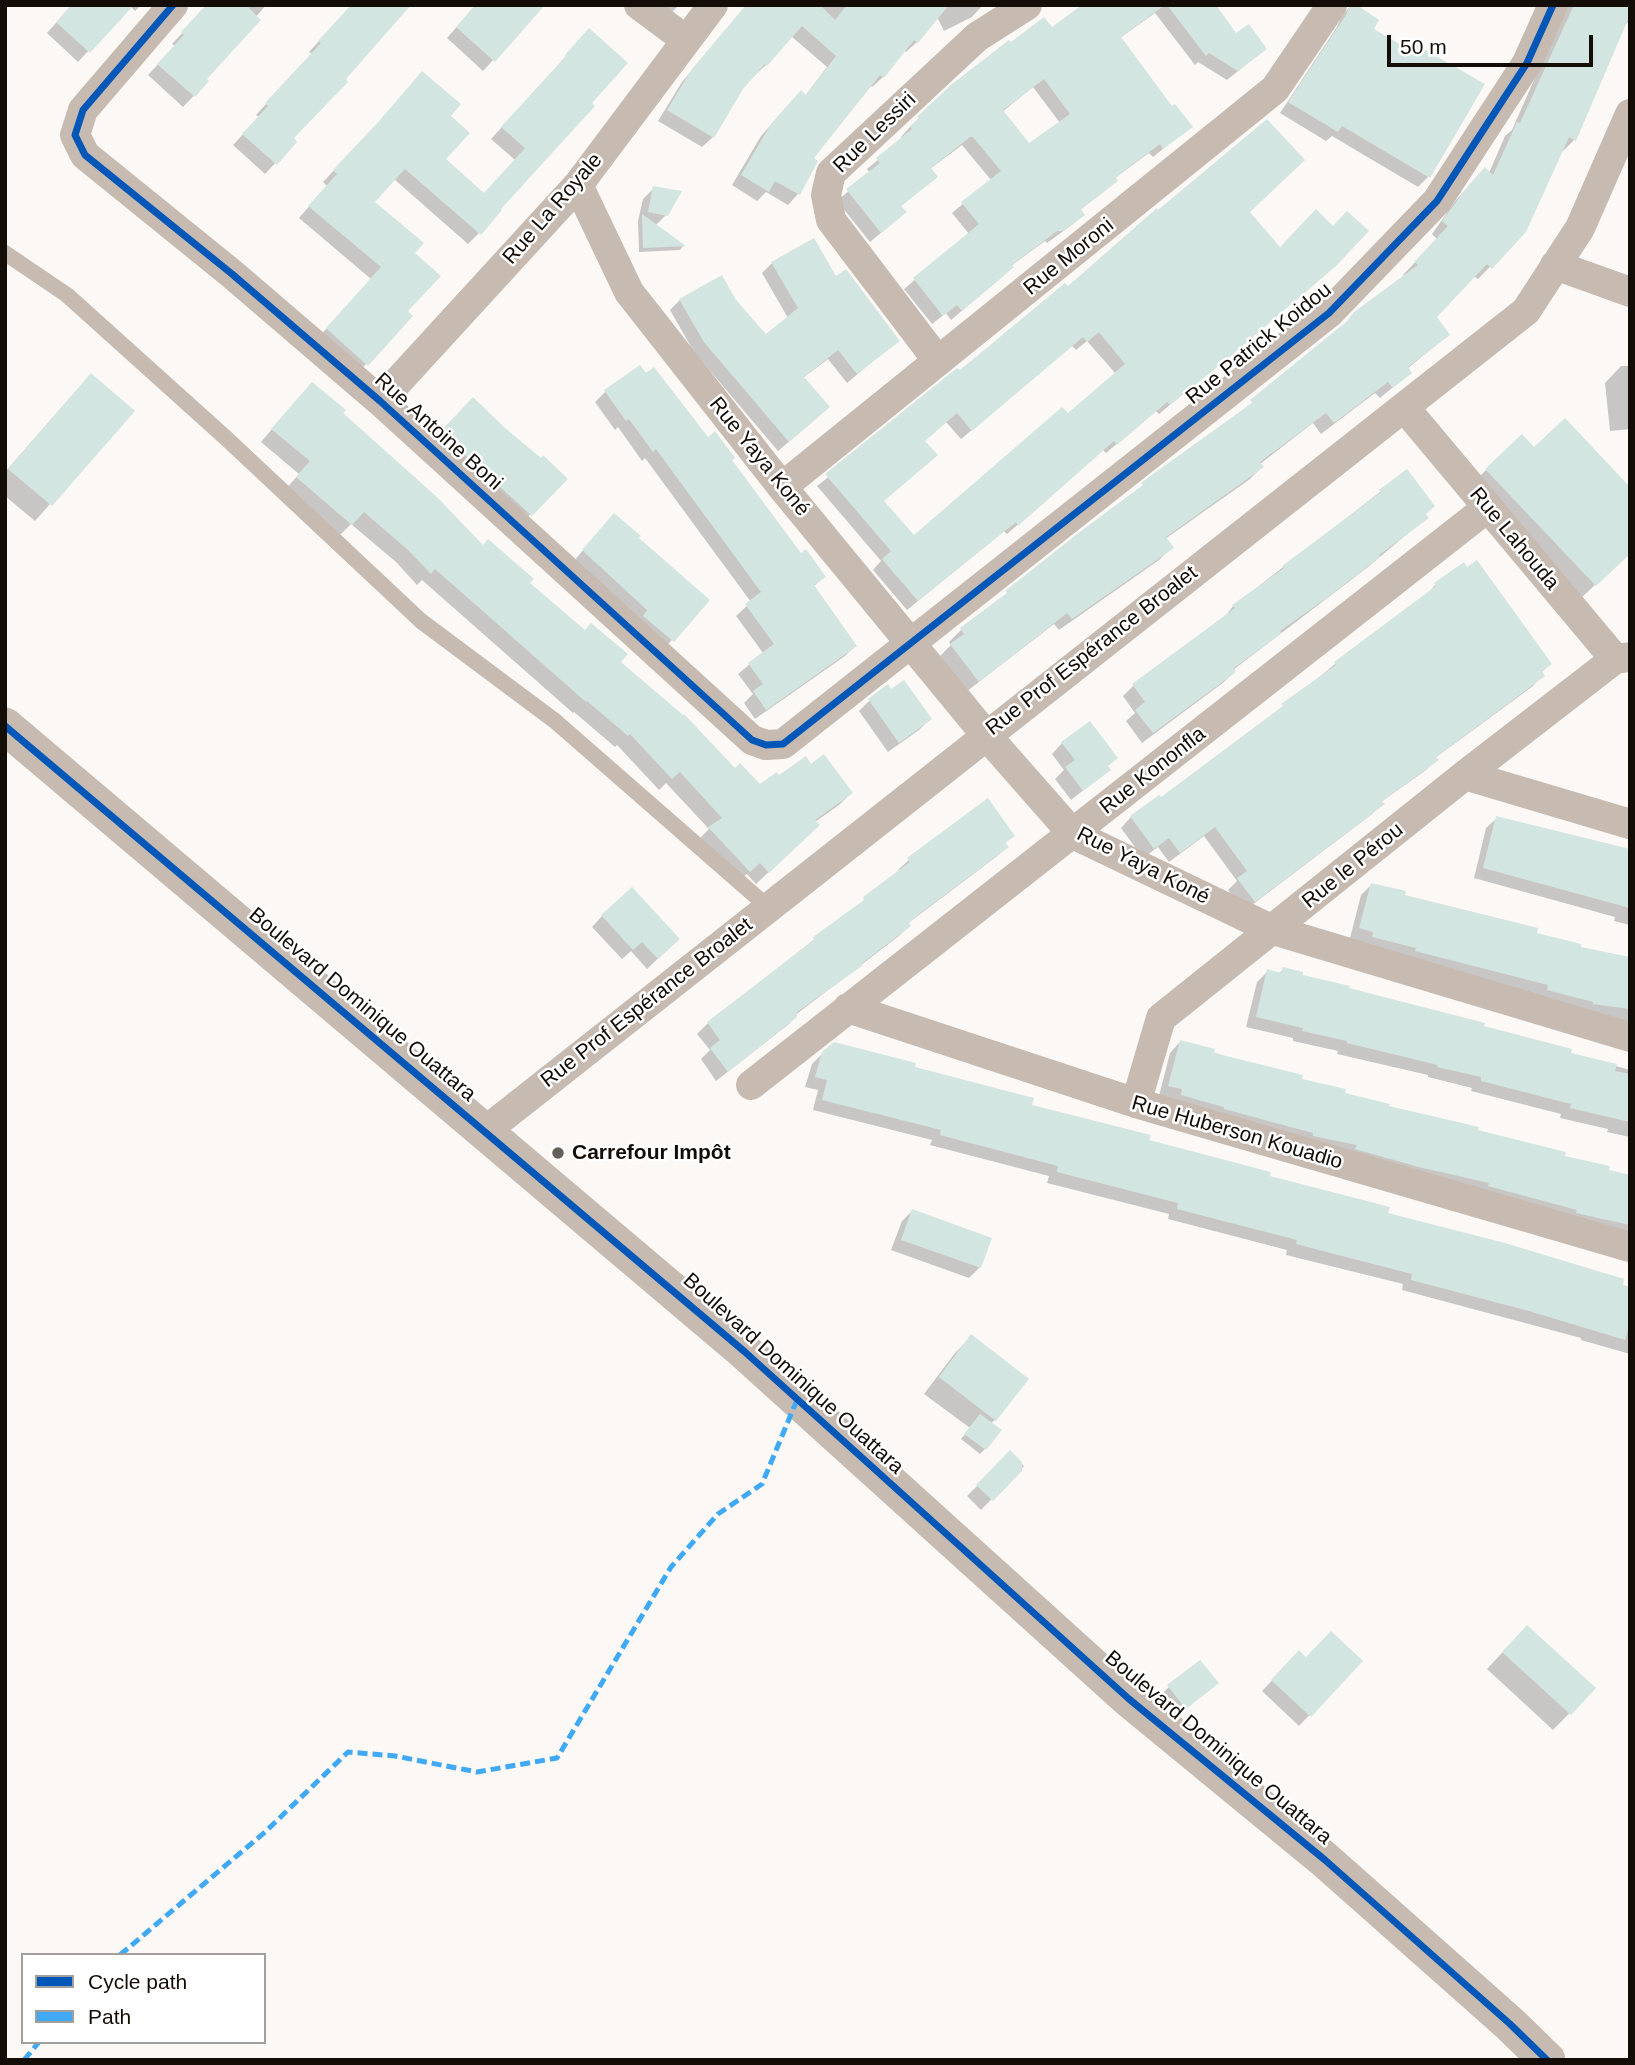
<!DOCTYPE html>
<meta charset="utf-8">
<style>
body{margin:0}
#map{position:relative;width:1635px;height:2065px;overflow:hidden;background:#fbf8f6;font-family:Helvetica,sans-serif}
canvas{display:block}
.frame{position:absolute;inset:0;border:7px solid #140c06;pointer-events:none}
.legend{position:absolute;left:21px;top:1953px;width:245px;height:91px;box-sizing:border-box;background:#fff;border:2px solid #a19e9b;margin:0;padding:9px 12px;list-style:none;font-size:21px;color:#140c06}
.legend li{display:flex;align-items:center;gap:14px;height:35px}
.legend b{width:35px;border:2px solid #a19e9b}
.scale{position:absolute;left:1387px;top:35px;width:206px;height:32px;box-sizing:border-box;border:4px solid #140c06;border-top:0;padding-left:9px;font-size:21px;line-height:24px;white-space:nowrap;color:#140c06;-webkit-text-stroke:5px #fff;paint-order:stroke}
</style>
<div id="map">
<canvas width="1635" height="2065"></canvas>
<div class="frame"></div>
<ul class="legend">
<li><b style="height:9px;background:#0057b8"></b>Cycle path</li>
<li><b style="height:9px;background:#3fa9f5"></b>Path</li>
</ul>
<div class="scale">50 m</div>
</div>
<script>
const ctx = document.querySelector('canvas').getContext('2d');
ctx.lineJoin = 'round';
function paint(path, color) { ctx.fillStyle = color; ctx.fill(path, 'evenodd'); }
const toPath = rows => new Path2D(rows.map(r => 'M' + r).join(''));
function trace(path, color, width, dash) { ctx.strokeStyle = color; ctx.lineWidth = width; ctx.lineCap = dash ? 'butt' : 'round'; ctx.setLineDash(dash || []); ctx.stroke(path); }
function label(font, color, halo, rows, align = 'center') {
  ctx.font = font + ' Helvetica,sans-serif'; ctx.lineWidth = 5; ctx.setLineDash([]); ctx.textBaseline = 'middle'; ctx.strokeStyle = halo; ctx.fillStyle = color; for (const [text, x, y, turn = 0] of rows) {
    ctx.save(); ctx.translate(x, y); ctx.rotate((+turn || 0) * Math.PI / 180); ctx.textAlign = isNaN(turn) ? turn : align; if (halo) ctx.strokeText(text, 0, 0); ctx.fillText(text, 0, 0); ctx.restore();
  }
}
paint(toPath([
 [72,5,141,5,135,11,130,6,78,62,47,33],
 [208,5,266,5,204,79,207,82,183,107,148,75,175,46,172,44],
 [352,5,291,139,295,142,265,174,233,145,259,117,256,115,312,54,309,52],
 [476,5,543,5,483,71,447,38],
 [645,5,679,5,664,20],
 [747,5,982,5,982,6,972,17,944,31,937,17,917,42,906,52,904,50,883,77,872,87,870,85,811,158,816,162,798,194,788,205,766,192,757,201,732,185,761,136,791,102,805,96,827,67,791,36,766,65,741,88,713,137,702,147,658,121,682,82],
 [1084,5,1211,5,1236,35,1265,49,1227,80,1198,62,1195,65,1155,13,1120,38,1172,108,1190,127,1153,157,1149,153,1115,178,1116,180,1106,190,1080,210,1083,215,1073,224,1047,243,1045,241,1011,266,1002,277,951,320,946,313,932,324,904,289,969,234,952,213,991,180,962,145,930,169,936,176,900,207,894,222,870,242,837,201,870,173,867,169,903,139,901,137,909,128,953,85,1010,45,1051,30],
 [1033,87,1060,123,1029,146,1002,112],
 [1352,5,1372,29,1409,52,1416,46,1483,85,1428,177,1418,187,1332,136,1326,141,1280,113,1337,27,1342,15],
 [1567,5,1630,5,1630,20,1623,27,1574,140,1562,152,1525,231,1478,279,1474,276,1435,317,1448,335,1407,369,1410,373,1380,398,1375,393,1321,434,1313,423,1260,464,1262,467,1250,479,1165,539,1171,548,1159,560,1059,630,1054,624,966,692,939,657,951,645,949,642,961,630,1131,497,1154,476,1239,414,1405,277,1403,275,1437,239,1432,234,1456,200,1473,182,1489,173,1505,136,1512,130],
 [589,31,479,233,468,244,394,179,373,202,413,253,405,312,366,364,356,375,316,340,371,279,299,218,327,186,323,182,369,133,449,116,443,160,483,195,515,160,491,139],
 [654,188,666,215,655,226,683,246,680,250,639,252,638,221,643,199],
 [1248,212,1280,249,1324,276,1159,414,1156,411,1106,453,1103,450,1007,534,1004,531,907,610,873,570,881,561,817,486,1067,289],
 [1087,341,1116,374,1068,416,913,537,883,501,923,441,946,422,961,439,1072,346,1076,350],
 [772,263,835,279,898,340,847,383,828,359,803,378,818,417,778,451,694,352,670,310,680,300,735,301,766,336,788,318,762,273],
 [1621,366,1630,366,1630,429,1610,431,1605,383],
 [640,367,730,460,800,555,824,577,813,587,855,646,845,656,755,719,744,703,753,694,738,674,763,653,736,616,751,602,645,458,642,461,618,427,615,430,595,402,605,392],
 [75,392,132,411,35,521,5,496,5,472],
 [300,396,341,413,482,547,619,662,735,770,759,786,811,766,851,793,839,805,815,822,806,837,756,884,747,874,737,882,698,840,709,829,666,783,659,790,617,745,615,747,574,712,573,713,422,580,417,585,396,562,351,524,339,536,285,490,299,474,261,442],
 [473,399,504,429,565,479,520,525,431,443],
 [1486,470,1630,552,1579,600,1470,486],
 [1407,471,1426,518,1368,567,1233,670,1234,672,1224,682,1142,743,1126,721,1135,713,1123,696,1133,686,1224,618,1233,606],
 [604,526,637,539,708,600,662,651,573,562],
 [1435,585,1550,664,1541,673,1543,675,1533,686,1435,758,1436,760,1426,770,1381,802,1382,804,1372,814,1244,911,1228,890,1237,881,1204,836,1169,862,1158,847,1143,858,1121,828,1131,817,1160,800,1272,716,1335,664,1426,596],
 [869,701,930,719,919,730,888,752,859,711],
 [1062,743,1109,770,1071,800,1055,779,1064,770,1052,754],
 [1497,818,1630,855,1630,925,1614,921,1615,917,1474,878,1486,828],
 [1013,835,1004,844,1006,847,996,857,907,924,909,926,899,936,798,1013,789,1024,716,1081,701,1059,710,1050,697,1034,708,1023,900,872,898,870,909,860],
 [1371,885,1403,897,1630,963,1630,1028,1350,938,1361,895],
 [602,916,668,949,647,969,631,951,622,959,592,927],
 [1283,969,1300,977,1630,1070,1630,1137,1607,1132,1608,1129,1560,1118,1561,1114,1471,1091,1472,1088,1428,1077,1428,1075,1337,1054,1338,1051,1293,1041,1293,1038,1246,1027,1257,982,1268,971,1279,974],
 [1180,1042,1387,1107,1476,1131,1562,1166,1630,1181,1630,1242,1159,1096,1170,1053],
 [823,1053,913,1069,1630,1288,1630,1354,1581,1340,1581,1338,1402,1290,1403,1284,1286,1255,1287,1250,1168,1219,1169,1214,1047,1183,1049,1176,930,1145,932,1140,813,1110,818,1090,805,1087,812,1064],
 [912,1211,980,1267,969,1278,891,1250,902,1221],
 [971,1337,995,1420,990,1424,985,1449,980,1454,961,1439,970,1428,924,1394,955,1353],
 [1010,1453,1024,1466,981,1510,967,1496],
 [1511,1643,1594,1688,1553,1730,1487,1669],
 [1299,1653,1306,1659,1360,1661,1299,1726,1262,1691],
 [1216,1683,1175,1718,1158,1697,1169,1687]
]), '#0003');
paint(toPath([
 [71,5,134,5,90,53,56,22],
 [206,5,246,5,261,20,207,79,209,81,195,97,157,64,184,35,181,32],
 [351,5,411,5,346,79,348,82,294,138,297,142,277,165,242,134,268,106,265,103,321,43,318,41],
 [475,5,545,5,495,62,456,27],
 [746,5,820,5,835,20,847,5,949,5,918,43,914,40,884,78,880,75,814,158,818,161,800,195,775,181,769,192,741,175,771,124,801,90,806,95,836,56,802,26,767,66,765,64,743,89,714,138,667,110,692,69],
 [1082,5,1165,5,1121,37,1172,106,1175,104,1193,127,1163,149,1160,144,1116,177,1118,181,1081,209,1085,215,1063,231,1057,231,1012,265,1014,267,962,311,957,305,943,316,913,278,979,224,961,202,1001,171,973,137,970,137,931,168,938,177,901,206,907,212,881,233,846,189,880,163,876,158,912,129,910,126,919,118,917,117,952,84,1009,40,1011,42,1044,17,1052,27],
 [1044,79,1070,114,1029,143,1003,110],
 [1167,5,1216,5,1236,33,1249,24,1267,49,1238,71,1209,53,1206,56],
 [1350,5,1357,5,1379,20,1374,29,1411,51,1415,44,1485,84,1430,178,1342,126,1338,132,1288,102,1346,15],
 [1574,5,1630,5,1630,15,1576,141,1569,137,1526,232,1492,269,1487,264,1437,317,1450,335,1408,367,1412,373,1393,388,1388,382,1334,423,1326,413,1260,462,1264,467,1166,537,1174,548,1072,619,1067,613,979,682,950,644,964,634,960,628,1007,593,1005,591,1081,531,1143,485,1141,483,1153,474,1252,403,1250,400,1346,322,1354,312,1418,265,1414,262,1448,226,1442,221,1468,186,1485,167,1493,175,1517,122,1520,123],
 [589,28,628,63,592,103,595,106,501,209,502,210,481,235,405,169,375,202,424,243,415,253,441,276,408,311,413,316,368,366,326,328,381,267,308,206,337,174,333,170,380,120,422,71,461,104,451,116,470,133,446,159,484,193,525,148,501,127,566,56,565,55],
 [1267,119,1305,160,1250,212,1280,247,1316,209,1333,226,1347,211,1369,231,1336,266,1220,365,1170,405,1167,402,1117,445,1114,441,1018,526,1016,522,918,601,882,559,891,551,825,474,957,368,960,370,1065,283,1068,286,1157,208,1158,210],
 [1099,332,1125,364,1068,413,1062,407,914,535,884,501,938,455,925,441,957,413,972,431,1083,337,1087,342],
 [653,186,682,191,668,216,648,212],
 [642,214,686,246,643,248],
 [814,238,836,276,846,269,900,341,857,374,838,350,804,377,830,407,789,442,704,342,679,299,722,275,736,300,766,334,798,308,771,262],
 [640,365,646,373,654,367,708,437,715,431,735,458,732,460,801,553,806,549,826,577,814,585,857,646,766,710,753,691,763,684,748,663,774,644,745,604,761,592,656,449,653,452,629,419,626,421,604,390],
 [91,373,135,411,52,506,8,469],
 [312,382,346,410,343,413,438,498,483,545,488,539,534,579,530,583,585,630,591,623,628,654,621,662,683,715,684,714,735,768,740,763,760,784,777,772,779,775,806,756,811,764,824,754,853,793,815,820,820,825,769,873,760,863,750,872,708,827,722,818,680,772,672,779,630,734,628,736,587,701,586,702,435,569,431,574,408,550,364,512,352,525,296,477,310,461,271,429],
 [473,397,505,428,541,458,543,455,568,479,532,516,440,432],
 [1565,418,1630,487,1630,554,1596,586,1485,469,1522,434,1534,447],
 [1407,469,1435,506,1426,514,1429,518,1379,555,1380,557,1332,594,1280,631,1282,633,1234,668,1236,672,1153,733,1135,710,1145,702,1132,684,1235,608,1232,605,1284,568,1282,566,1381,492,1379,490],
 [614,513,641,536,639,538,710,600,674,642,643,616,647,610,582,550],
 [1477,560,1552,664,1542,671,1545,676,1436,757,1439,760,1382,801,1385,804,1255,902,1237,878,1247,871,1215,827,1180,853,1169,838,1154,849,1130,816,1159,795,1161,797,1283,706,1281,704,1336,665,1334,662,1436,586,1434,583,1464,562,1467,567],
 [904,680,932,719,899,743,868,699,888,684,891,689],
 [1090,721,1118,758,1108,766,1111,770,1083,791,1065,767,1075,760,1061,742],
 [988,798,1015,836,1005,843,1009,847,919,914,909,923,911,926,861,964,862,966,797,1012,797,1017,728,1072,710,1048,720,1040,707,1022,814,940,813,937,864,900,863,897,910,862,907,858],
 [1496,816,1630,849,1630,908,1483,868],
 [1371,883,1406,891,1405,895,1538,928,1537,933,1581,944,1581,947,1630,957,1630,1009,1593,1004,1593,1002,1547,990,1548,985,1415,951,1416,948,1372,937,1373,932,1359,928],
 [632,887,680,939,658,959,642,942,633,950,601,915],
 [1283,967,1303,972,1303,975,1350,986,1349,988,1485,1023,1484,1026,1572,1049,1571,1053,1617,1064,1615,1071,1630,1074,1630,1122,1570,1108,1571,1104,1481,1081,1481,1077,1437,1067,1438,1065,1347,1043,1347,1041,1302,1031,1303,1028,1256,1017,1267,969,1281,973],
 [1180,1040,1215,1049,1214,1053,1303,1075,1302,1079,1346,1089,1345,1093,1390,1104,1389,1106,1479,1127,1478,1130,1566,1152,1565,1156,1610,1166,1609,1170,1630,1175,1630,1225,1576,1213,1577,1210,1488,1186,1489,1183,1419,1167,1355,1149,1357,1145,1313,1136,1313,1133,1224,1109,1224,1107,1181,1095,1182,1089,1168,1086],
 [834,1042,916,1063,915,1067,1034,1098,1032,1105,1151,1135,1149,1140,1271,1172,1270,1176,1390,1207,1388,1213,1505,1243,1624,1279,1623,1285,1630,1287,1630,1322,1625,1340,1529,1311,1411,1280,1412,1274,1296,1244,1297,1240,1177,1209,1178,1203,1057,1172,1058,1166,940,1135,941,1130,822,1100,827,1080,815,1077,822,1052],
 [912,1209,992,1238,981,1268,901,1240],
 [971,1334,1029,1379,996,1421,939,1377],
 [980,1414,1002,1430,986,1450,964,1434],
 [1010,1450,1022,1462,1022,1471,993,1501,976,1485],
 [1527,1625,1596,1688,1571,1715,1502,1652],
 [1331,1631,1363,1661,1311,1717,1271,1680,1299,1650,1306,1657],
 [1200,1660,1219,1683,1186,1709,1167,1685]
]), '#d3e5e0');
trace(toPath([
 [5,253,67,295,227,439,421,621,555,721,768,907]
]), '#c6bab1', 16);
trace(toPath([
 [173,5,83,110,75,135,85,155,232,274,380,401,752,740,766,745,783,744,1329,313,1437,201,1527,63,1553,5],
 [639,5,686,40],
 [578,185,629,292,782,487,986,735,1073,834,1273,930,1630,1037],
 [1555,265,1630,292],
 [938,361,831,220,826,195,831,173,977,37,1027,5],
 [380,401,578,185,713,5],
 [1404,407,1615,659,1630,657],
 [782,487,1275,89,1332,5],
 [1465,775,1630,824],
 [848,1008,1136,1103,1630,1247],
 [751,1085,1487,508],
 [1136,1103,1161,1018,1465,775,1615,659],
 [484,1132,1526,311,1580,228,1630,114]
]), '#c6bab1', 30);
trace(toPath([
 [5,726,745,1352,1129,1699,1325,1860,1510,2024,1547,2060]
]), '#c6bab1', 37);
trace(toPath([
 [120,1955,265,1832,348,1752,395,1756,477,1772,557,1758,671,1567,718,1514,762,1484,797,1400],
 [24,2060,39,2042]
]), '#3fa9f5', 5, [10, 5]);
trace(toPath([
 [173,5,83,110,75,135,85,155,232,274,380,401,752,740,766,745,783,744,1329,313,1437,201,1527,63,1553,5],
 [5,726,745,1352,1129,1699,1325,1860,1510,2024,1547,2060]
]), '#0057b8', 7);
for (const [x, y, r, color] of [
 [558,1153,7,"#655f5a"]
]) { const dot = new Path2D(); dot.arc(x, y, r, 0, 2 * Math.PI); ctx.fillStyle = color; ctx.fill(dot); trace(dot, '#fff', 2.5); }
label('21px', '#140c06', '#fff', [
 ["Rue Lessiri",875,133,-44],
 ["Rue La Royale",553,209,-49],
 ["Rue Moroni",1069,257,-39],
 ["Rue Patrick Koidou",1259,344,-39],
 ["Rue Antoine Boni",438,432,42],
 ["Rue Yaya Koné",759,457,51],
 ["Rue Lahouda",1514,539,50],
 ["Rue Prof Espérance Broalet",1092,651,-38],
 ["Rue Kononfla",1153,771,-38],
 ["Rue Yaya Koné",1143,866,27],
 ["Rue le Pérou",1353,866,-39],
 ["Rue Prof Espérance Broalet",647,1003,-38],
 ["Boulevard Dominique Ouattara",362,1005,40],
 ["Rue Huberson Kouadio",1237,1133,16],
 ["Boulevard Dominique Ouattara",793,1374,42],
 ["Boulevard Dominique Ouattara",1218,1748,40]
]);
label('bold 21px', '#140c06', '#fff', [
 ["Carrefour Impôt",572,1153]
], 'left');
</script>
